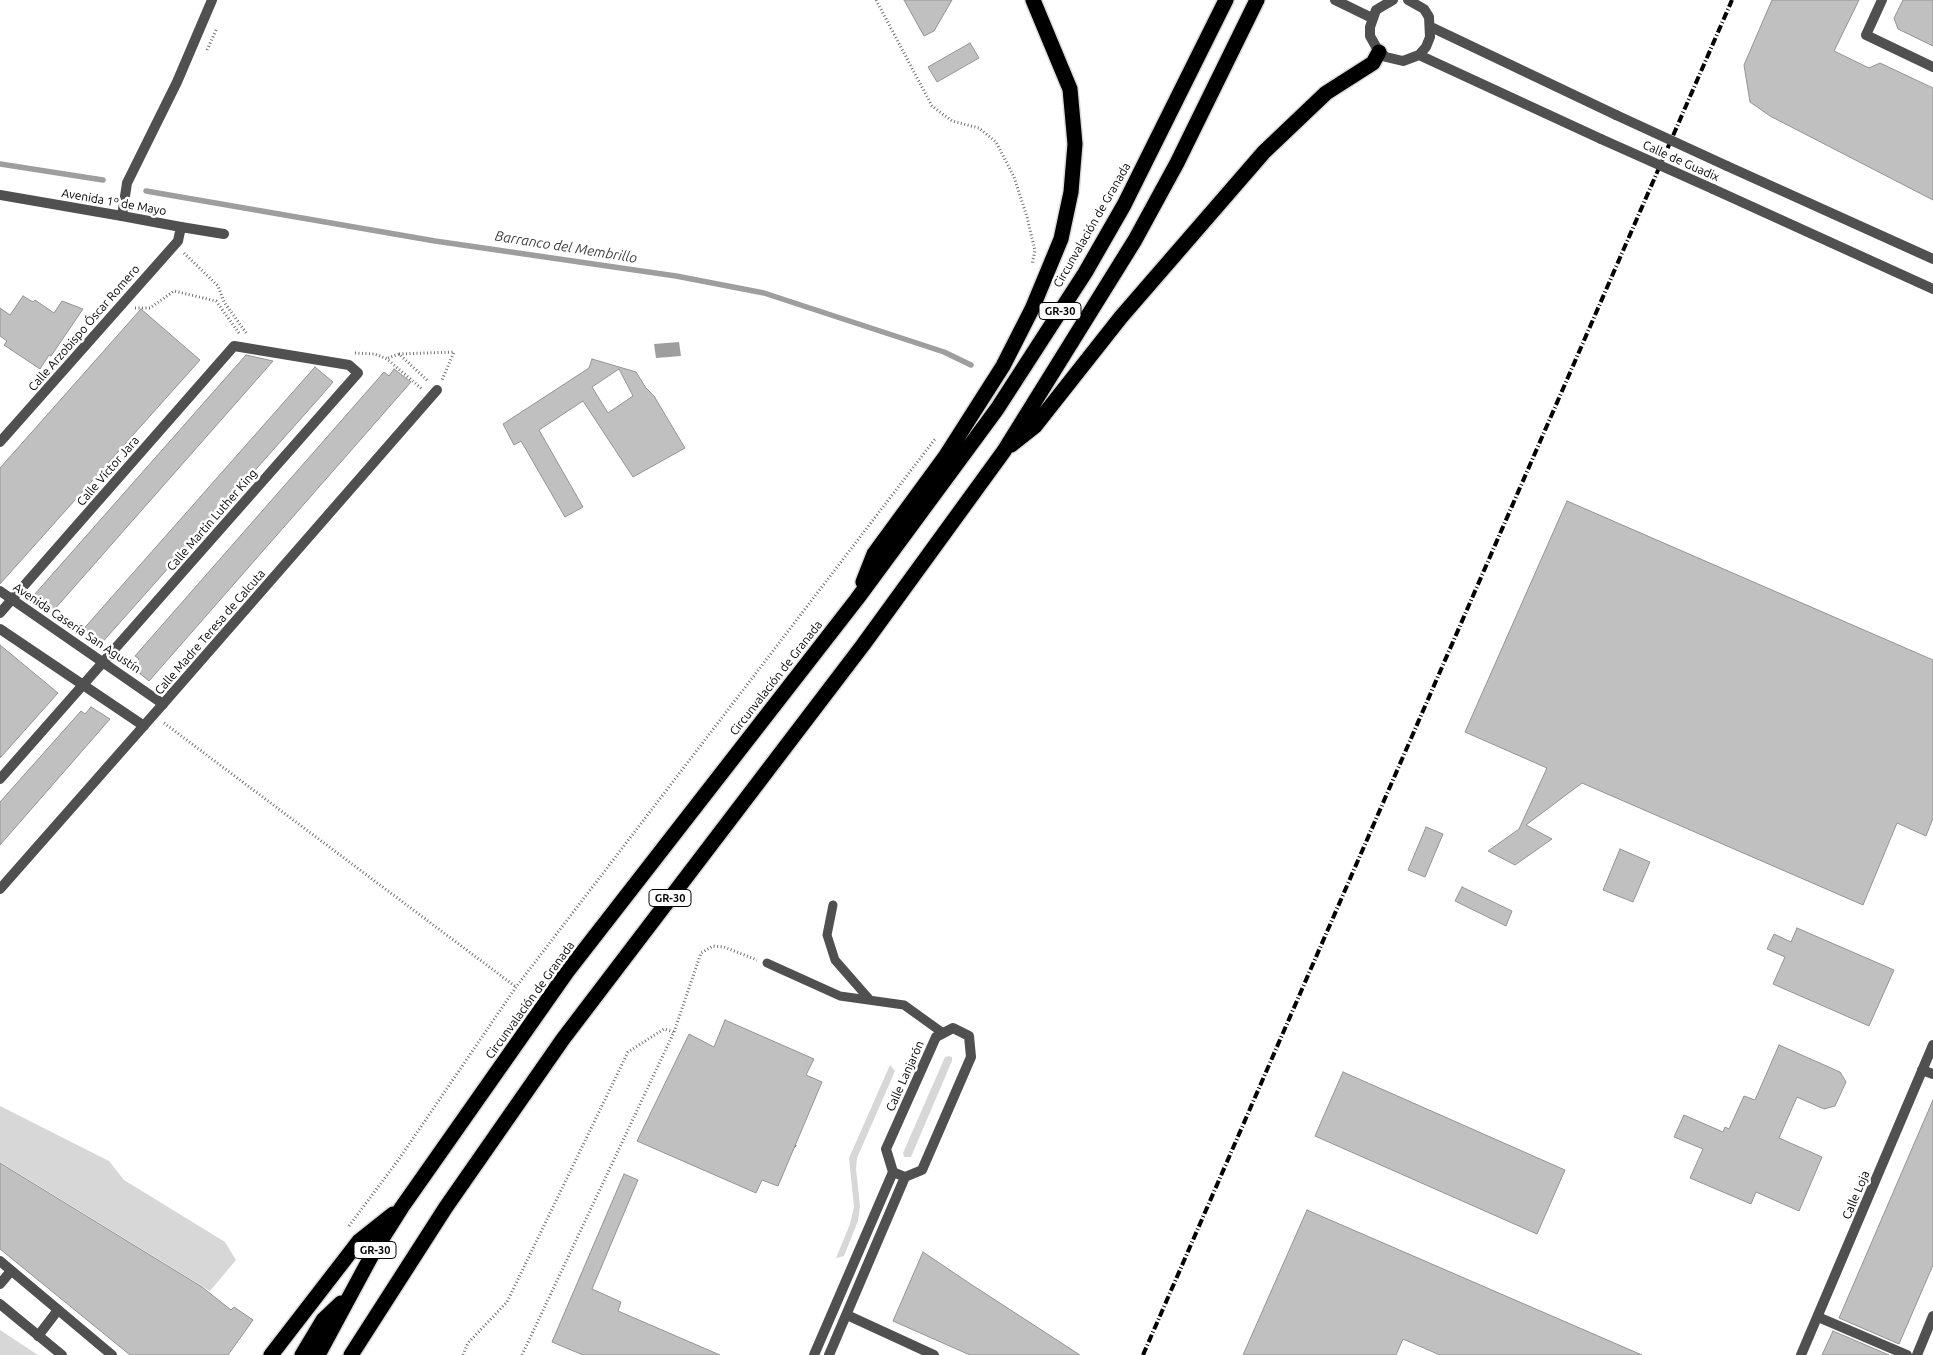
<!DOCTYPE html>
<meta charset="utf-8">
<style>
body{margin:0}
canvas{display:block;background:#fff}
</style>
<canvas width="1933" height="1355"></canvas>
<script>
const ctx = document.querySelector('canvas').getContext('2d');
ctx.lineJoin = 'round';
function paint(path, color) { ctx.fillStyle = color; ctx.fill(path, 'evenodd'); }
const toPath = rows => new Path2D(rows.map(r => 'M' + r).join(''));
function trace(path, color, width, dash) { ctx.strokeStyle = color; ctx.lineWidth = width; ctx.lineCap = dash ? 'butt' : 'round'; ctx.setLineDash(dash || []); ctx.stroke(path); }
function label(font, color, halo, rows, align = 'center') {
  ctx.font = font + ' Ubuntu,sans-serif'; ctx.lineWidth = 5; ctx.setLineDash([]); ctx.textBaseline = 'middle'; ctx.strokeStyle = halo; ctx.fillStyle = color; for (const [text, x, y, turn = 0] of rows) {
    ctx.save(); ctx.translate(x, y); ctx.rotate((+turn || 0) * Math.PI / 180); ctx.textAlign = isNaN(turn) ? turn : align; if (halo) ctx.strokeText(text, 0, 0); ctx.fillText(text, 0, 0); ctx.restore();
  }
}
paint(toPath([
 [949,1056,952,1057,952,1061,911,1157,904,1157,903,1153,945,1057],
 [890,1065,895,1071,857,1158,856,1169,860,1206,858,1221,844,1256,836,1258,850,1224,854,1207,849,1158],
 [0,1106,109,1161,124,1180,225,1242,236,1260,210,1291,0,1162],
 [0,1330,38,1355,0,1355]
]), '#d7d7d7');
paint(toPath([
 [679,342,681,356,656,358,654,344]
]), '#9e9e9e');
trace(toPath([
 [0,164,103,180],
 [146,191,435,241,676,276,764,293,944,352,971,365]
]), '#9e9e9e', 5.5);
const building = toPath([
 [904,0,952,0,934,31,924,36,904,0],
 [1772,0,1859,0,1834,51,1869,68,1880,63,1933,88,1933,200,1770,116,1750,102,1744,65,1772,0],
 [1903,0,1933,0,1933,46,1898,29,1894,18,1903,0],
 [970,43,979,58,937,82,928,67,970,43],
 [23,296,33,302,35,300,54,313,62,301,83,309,51,356,49,355,40,369,4,345,7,341,0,336,0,308,10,315,23,296],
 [141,309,200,360,0,584,0,468,141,309],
 [246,355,273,361,53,611,34,595,246,355],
 [592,359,636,372,646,388,654,396,685,448,633,477,583,401,539,430,583,507,565,517,521,441,514,445,503,424,589,368,592,359],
 [619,369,633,396,608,413,592,387,619,369],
 [315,367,333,382,321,396,99,646,80,633,315,367],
 [394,369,411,382,149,681,132,667,139,659,135,656,384,372,389,376,394,369],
 [1567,501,1933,660,1933,818,1926,836,1897,823,1863,905,1582,783,1526,825,1552,839,1515,865,1488,851,1519,829,1547,768,1465,732,1567,501],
 [0,645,58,693,0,758,0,645],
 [91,707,110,719,0,845,0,802,81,711,85,714,91,707],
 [1426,827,1443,834,1425,877,1408,870,1426,827],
 [1620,849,1650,862,1633,902,1603,890,1620,849],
 [1462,887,1512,911,1506,926,1455,901,1462,887],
 [1797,928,1894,970,1869,1026,1773,984,1785,957,1767,949,1774,934,1791,942,1797,928],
 [725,1020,814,1059,806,1075,822,1082,778,1186,762,1180,756,1193,637,1141,689,1034,714,1047,725,1020],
 [1779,1045,1840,1072,1846,1082,1835,1106,1824,1109,1797,1097,1779,1138,1822,1157,1799,1211,1756,1192,1751,1204,1690,1178,1703,1149,1674,1137,1684,1115,1723,1132,1725,1127,1729,1129,1744,1096,1755,1100,1779,1045],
 [1343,1072,1565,1170,1537,1234,1315,1136,1343,1072],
 [1933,1100,1933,1265,1899,1344,1839,1318,1933,1100],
 [0,1163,202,1287,231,1310,234,1307,253,1320,228,1355,130,1355,0,1249,0,1163],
 [624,1174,638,1180,592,1289,621,1302,618,1311,720,1355,583,1355,552,1342,624,1174],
 [1307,1210,1642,1355,1440,1355,1403,1339,1396,1355,1243,1355,1307,1210],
 [923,1252,969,1283,1080,1355,970,1355,893,1321,923,1252],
 [1833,1331,1889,1355,1822,1355,1833,1331]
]);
paint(building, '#c0c0c0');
trace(building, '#949494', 1);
const motorway = toPath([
 [1011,445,1035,426,1121,317,1264,152,1326,93,1373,63,1379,52],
 [863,582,874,554,945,457,1003,366,1032,309,1061,239,1071,192,1075,144,1070,89,1033,0],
 [271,1355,359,1241,393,1214],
 [302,1355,323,1320,341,1303],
 [318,1355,373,1253,402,1207,567,972,857,599,997,409,1085,273,1124,205,1226,0],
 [351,1355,446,1207,563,1039,863,645,1004,451,1135,240,1177,163,1257,0]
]);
trace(motorway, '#dbdbdb', 18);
trace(toPath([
 [876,0,932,106,952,121,979,128,996,142,1014,177,1027,217,1035,251,1032,264],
 [207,50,217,28],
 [184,253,218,286,224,302,247,334],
 [135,308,150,308,174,291,216,301,239,333],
 [355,353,375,354,387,359,422,389],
 [399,354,454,352,442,380],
 [388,358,399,354,428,381],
 [164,723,516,987],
 [795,1146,796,1147],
 [349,1226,399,1159,516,987,935,439],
 [463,1355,468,1343,507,1302,628,1052,664,1029,674,1032],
 [522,1355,674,1032,701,953,713,946,724,947,757,960]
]), '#727272', 3, [1, 2.5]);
trace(toPath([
 [833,905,827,935,835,960,870,1000],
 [767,963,840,996,904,1005,943,1033]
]), '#505050', 9);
trace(toPath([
 [1882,0,1866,35,1933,67],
 [0,195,122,216],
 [181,227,224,234],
 [0,613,234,346,349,365,358,373,0,779],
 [163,704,437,390],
 [1922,1070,1933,1074],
 [0,1284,11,1271],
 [847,1315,934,1355],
 [1818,1317,1907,1355],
 [38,1336,58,1310]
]), '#505050', 10);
trace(toPath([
 [1335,0,1372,18],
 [1393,0,1376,10,1370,27,1370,36,1379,52,1386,57,1403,61,1419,55,1426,47,1430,37,1429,17,1424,9,1408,0],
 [1431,27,1616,115],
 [1419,55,1601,139],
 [1727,166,1933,259],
 [1713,189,1933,289],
 [0,442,178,241,181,227,122,216,127,183,177,82,212,0],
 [0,591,163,704,0,889],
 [0,629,144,726],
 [0,1261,112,1355],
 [0,1304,62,1355],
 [814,1355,893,1172,886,1149,936,1037,953,1028,969,1036,971,1057,922,1170,905,1177,893,1172],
 [829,1355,905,1177],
 [1801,1355,1933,1045],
 [1917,1355,1933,1316]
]), '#505050', 10);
trace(motorway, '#000', 15);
trace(toPath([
 [1143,1355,1732,0]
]), '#000', 4, [8, 2.5, 1, 2.5]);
trace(toPath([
 [1616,115,1727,166],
 [1601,139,1713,189]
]), '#505050', 10);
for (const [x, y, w] of [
 [1060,311,42],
 [670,898,42],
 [375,1250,42]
]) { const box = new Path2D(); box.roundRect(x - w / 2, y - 8.5, w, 17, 4); ctx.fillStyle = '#fff'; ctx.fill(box); trace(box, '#000', 1); }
label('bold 11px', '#000', null, [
 ["GR-30",1060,311],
 ["GR-30",670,898],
 ["GR-30",375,1250]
]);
label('12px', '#000', '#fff', [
 ["Calle de Guadix",1681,161,24],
 ["Avenida 1º de Mayo",114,202,10],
 ["Circunvalación de Granada",1092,225,-60],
 ["Calle Arzobispo Óscar Romero",84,328,-49],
 ["Calle Víctor Jara",108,471,-49],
 ["Calle Martin Luther King",212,520,-49],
 ["Avenida Casería San Agustín",77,628,34],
 ["Calle Madre Teresa de Calcuta",210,632,-49],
 ["Circunvalación de Granada",776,678,-52],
 ["Circunvalación de Granada",530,1000,-54],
 ["Calle Lanjarón",905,1076,-66],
 ["Calle Loja",1856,1195,-67]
]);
label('italic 14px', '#3f3f3f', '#fff', [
 ["Barranco del Membrillo",566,247,9]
]);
</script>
